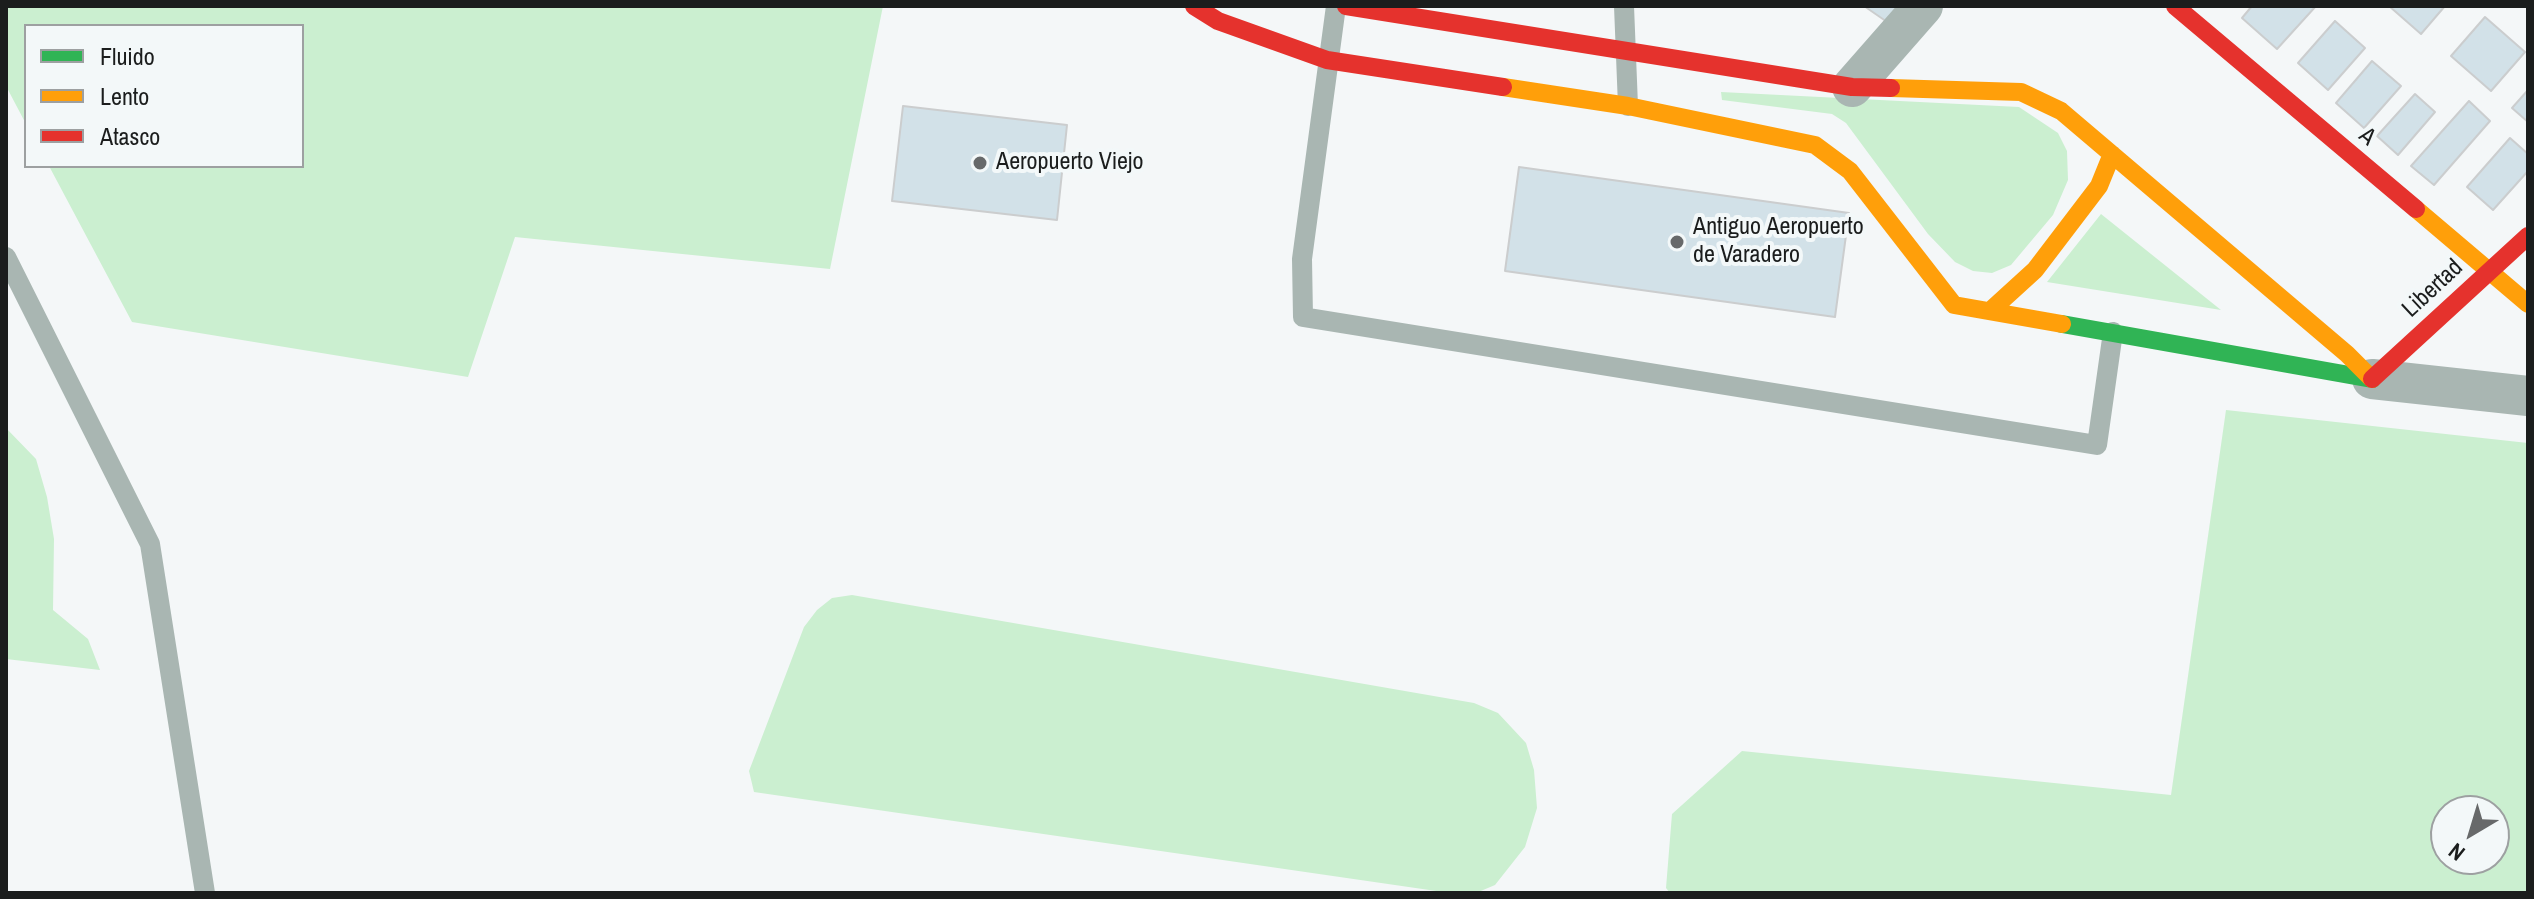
<!DOCTYPE html>
<style>
body{margin:0}
#map{position:relative;width:2534px;height:899px;overflow:hidden;background:#f4f7f8;font-family:"Archivo Narrow",sans-serif}
canvas{display:block}
.frame{position:absolute;inset:0;border:8px solid #1b1d1d;pointer-events:none}
.legend{position:absolute;left:24px;top:24px;width:280px;height:144px;box-sizing:border-box;background:#f3f8f9;border:2px solid #9da0a1;margin:0;padding:10px 14px;list-style:none;font-size:24px;color:#1b1d1d}
.legend li{display:flex;align-items:center;gap:16px;height:40px}
.legend b{width:40px;border:2px solid #9da0a1}
.north{position:absolute;left:2430px;top:795px;width:80px;height:80px;box-sizing:border-box;background:#f3f8f9;border:2px solid #9da0a1;border-radius:50%;rotate:218deg;font-size:22px;font-weight:700;line-height:32px;text-align:center;color:#1b1d1d}
.north::after{content:'';display:block;margin:auto;width:28px;height:36px;background:#67696a;clip-path:polygon(50% 0,100% 100%,50% 72%,0 100%)}
</style>
<div id="map">
<canvas width="2534" height="899"></canvas>
<div class="frame"></div>
<ul class="legend">
<li><b style="height:10px;background:#30b455"></b>Fluido</li>
<li><b style="height:10px;background:#ff9f0a"></b>Lento</li>
<li><b style="height:10px;background:#e5322d"></b>Atasco</li>
</ul>
<div class="north">N</div>
</div>
<script>
const ctx = document.querySelector('canvas').getContext('2d');
ctx.lineJoin = 'round';
function paint(path, color) { ctx.fillStyle = color; ctx.fill(path, 'evenodd'); }
const toPath = rows => new Path2D(rows.map(r => 'M' + r).join(''));
function trace(path, color, width, dash) { ctx.strokeStyle = color; ctx.lineWidth = width; ctx.lineCap = dash ? 'butt' : 'round'; ctx.setLineDash(dash || []); ctx.stroke(path); }
function label(font, color, halo, rows, align = 'center') {
  ctx.font = font + ' "Archivo Narrow",sans-serif'; ctx.lineWidth = 8; ctx.setLineDash([]); ctx.textBaseline = 'middle'; ctx.strokeStyle = halo; ctx.fillStyle = color; for (const [text, x, y, turn = 0] of rows) {
    ctx.save(); ctx.translate(x, y); ctx.rotate((+turn || 0) * Math.PI / 180); ctx.textAlign = isNaN(turn) ? turn : align; if (halo) ctx.strokeText(text, 0, 0); ctx.fillText(text, 0, 0); ctx.restore();
  }
}
paint(toPath([
 [6,6,883,6,830,269,515,237,468,377,132,322,49,166,302,166,302,26,26,26,26,124,6,86],
 [1721,92,2019,107,2058,133,2067,151,2068,180,2053,215,2011,265,1992,273,1973,271,1955,262,1928,234,1846,123,1832,114,1722,100],
 [2101,214,2221,310,2047,282],
 [2226,410,2528,443,2528,893,1670,893,1666,888,1672,814,1742,751,2171,795],
 [2494,811,2494,859,2446,859,2446,811],
 [6,428,36,459,47,497,54,539,53,610,88,639,100,670,6,659],
 [852,595,1474,703,1498,713,1526,743,1534,770,1537,808,1525,847,1495,885,1476,893,1450,893,754,792,749,771,804,627,817,610,832,598]
]), '#cbefd0');
const building = toPath([
 [1864,6,1903,6,1890,24,1864,6],
 [2252,6,2316,6,2277,49,2242,18,2252,6],
 [2389,6,2445,6,2421,34,2389,6],
 [2485,17,2525,52,2491,91,2451,56,2485,17],
 [2335,21,2365,48,2328,90,2298,63,2335,21],
 [2372,61,2401,86,2364,128,2336,103,2372,61],
 [2528,90,2528,122,2512,108,2528,90],
 [2415,94,2435,112,2398,155,2377,136,2415,94],
 [2469,101,2490,121,2434,185,2411,166,2469,101],
 [903,106,1067,125,1057,220,892,201,903,106],
 [2510,138,2528,154,2528,171,2493,210,2467,187,2510,138],
 [1519,167,1849,213,1835,317,1505,271,1519,167]
]);
paint(building, '#d2e1e8');
trace(building, '#cbcdce', 2);
trace(toPath([
 [1336,6,1302,259,1303,317,2097,445,2113,332],
 [1624,6,1628,106],
 [6,257,150,544,205,893]
]), '#a9b6b2', 20);
trace(toPath([
 [1852,87,1923,6],
 [2372,379,2528,396]
]), '#a9b6b2', 40);
trace(toPath([
 [2062,324,2372,379]
]), '#30b455', 18);
trace(toPath([
 [1503,87,1628,106,1815,145,1850,171,1954,305,2062,324],
 [1891,88,2021,92,2061,111,2347,354,2372,379],
 [2416,209,2528,304],
 [1990,311,2035,270,2099,186,2112,154]
]), '#ff9f0a', 18);
trace(toPath([
 [1194,6,1218,21,1327,60,1503,87],
 [1346,6,1852,87,1891,88],
 [2175,6,2416,209],
 [2372,379,2528,236]
]), '#e5322d', 18);
for (const [x, y, r, color] of [
 [980,163,8,"#67696a"],
 [1677,242,8,"#67696a"]
]) { const dot = new Path2D(); dot.arc(x, y, r, 0, 2 * Math.PI); ctx.fillStyle = color; ctx.fill(dot); trace(dot, '#f3f8f9', 3); }
label('24px', '#1b1d1d', '#f3f8f9', [
 ["A",2367,137,40],
 ["Libertad",2433,289,-43]
]);
label('24px', '#1b1d1d', '#f3f8f9', [
 ["Aeropuerto Viejo",996,163],
 ["Antiguo Aeropuerto",1693,228],
 ["de Varadero",1693,256]
], 'left');
</script>
